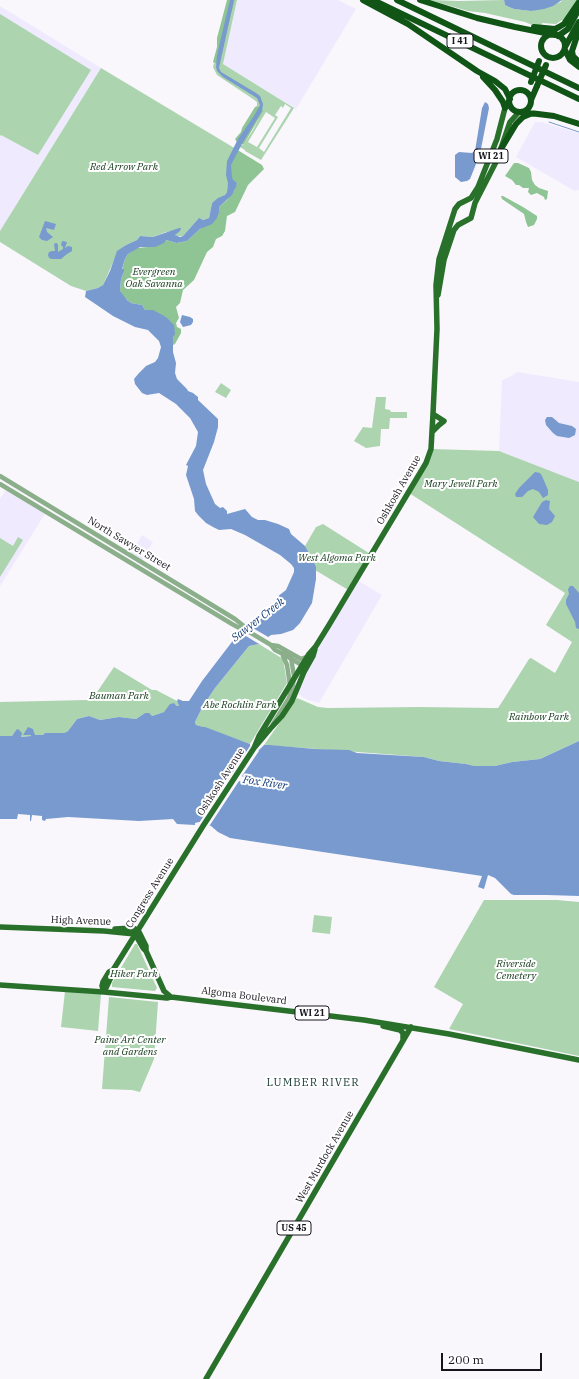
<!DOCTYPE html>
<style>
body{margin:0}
#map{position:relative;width:579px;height:1379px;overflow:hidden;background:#f9f7fc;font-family:"IBM Plex Serif",serif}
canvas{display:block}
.scale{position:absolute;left:441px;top:1353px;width:101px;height:18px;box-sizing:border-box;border:2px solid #17141d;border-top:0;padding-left:5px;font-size:12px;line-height:14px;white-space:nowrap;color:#17141d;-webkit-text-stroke:3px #fff;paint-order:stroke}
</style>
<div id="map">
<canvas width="579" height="1379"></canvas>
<div class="scale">200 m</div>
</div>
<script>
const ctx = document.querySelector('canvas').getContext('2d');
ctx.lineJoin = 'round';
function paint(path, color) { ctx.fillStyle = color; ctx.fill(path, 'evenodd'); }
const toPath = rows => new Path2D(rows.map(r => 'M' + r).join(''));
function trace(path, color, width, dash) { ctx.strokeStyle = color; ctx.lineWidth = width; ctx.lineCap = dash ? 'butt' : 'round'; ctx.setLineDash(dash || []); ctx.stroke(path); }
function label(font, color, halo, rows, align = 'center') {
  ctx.font = font + ' "IBM Plex Serif",serif'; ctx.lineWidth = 4; ctx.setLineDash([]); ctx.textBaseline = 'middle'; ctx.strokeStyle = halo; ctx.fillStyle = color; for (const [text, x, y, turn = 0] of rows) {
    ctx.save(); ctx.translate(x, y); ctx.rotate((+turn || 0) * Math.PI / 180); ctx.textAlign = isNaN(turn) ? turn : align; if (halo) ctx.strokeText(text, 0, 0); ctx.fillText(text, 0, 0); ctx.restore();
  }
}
paint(toPath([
 [237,0,338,0,356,9,296,109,223,64],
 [0,6,101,68,0,231],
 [535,122,541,122,579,133,579,190,575,191,566,186,516,157],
 [517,372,579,382,579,482,499,451,502,380,510,377],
 [7,488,46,512,0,586,0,499],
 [142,535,153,542,141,562,130,556],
 [357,580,382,595,319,703,308,700,296,693,304,672]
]), '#efeafd');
paint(toPath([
 [235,0,237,0,223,64,294,108,261,160,245,151,245,150,238,146,244,144,253,130,259,118,260,107,257,106,257,102,253,99,217,75,213,67,214,63,216,64,221,56],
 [285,104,291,108,264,152,259,148,278,117,275,115,281,106,283,108],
 [266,112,275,118,257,147,248,142],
 [430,0,458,1,504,0,505,5,509,7,514,9,531,11,561,2,562,0,578,0,564,21,562,20,556,24,542,23,541,26,532,25,525,22,485,13,468,11],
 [0,14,91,70,38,155,1,135,0,136],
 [101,68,236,149,229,179,227,192,225,195,212,203,209,218,203,220,198,219,183,236,177,236,175,235,176,234,174,231,166,232,153,237,140,236,137,240,126,245,118,251,103,285,98,288,86,291,71,286,0,242,0,231],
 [221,383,231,390,226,398,215,392],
 [376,397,386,397,385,409,390,410,391,412,407,412,407,418,390,418,389,429,381,429,380,446,366,448,354,441,363,427,372,428],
 [431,449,499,451,579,482,579,741,540,759,512,762,495,766,473,766,466,764,439,761,424,757,264,745,297,698,318,707,328,708,420,707,493,708,498,708,502,702,529,659,531,658,555,673,572,642,546,625,565,593,409,493],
 [323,524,372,555,350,591,315,570,314,563,311,556,305,546,316,527],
 [18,537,23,540,0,577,0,538,13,546],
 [259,644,283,659,287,683,250,744,196,725,195,722,203,706,215,688,249,646],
 [114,667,152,690,156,690,177,701,179,706,177,706,175,704,164,712,152,716,145,713,136,719,119,717,100,720,89,716,77,719,68,731,64,733,45,733,43,735,34,735,34,731,24,735,31,735,31,736,20,737,16,730,12,736,0,736,0,702,87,700,95,695],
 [484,900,557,900,579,902,579,1056,449,1029,463,1004,434,987],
 [314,915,332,917,330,934,312,932],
 [135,944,137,944,157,988,155,991,112,987,112,983],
 [65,991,101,994,98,1031,61,1027],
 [109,997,158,1002,154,1059,140,1092,132,1090,102,1089]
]), '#acd4af');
paint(toPath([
 [227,0,235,0,223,48,219,62,216,64,213,62,217,47,217,38],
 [257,106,260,107,263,111,244,144,238,144,235,139,241,132,242,128,255,107],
 [236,149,262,165,264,169,248,185,235,212,227,216,225,231,222,236,216,239,213,247,207,252,194,280,183,290,180,303,176,307,179,318,176,323,177,327,181,329,181,333,175,344,173,345,173,338,174,336,166,317,145,310,142,305,131,303,122,296,120,291,121,279,124,272,122,270,125,259,128,254,137,248,147,247,166,240,177,243,187,241,200,229,218,216,219,207,227,200,234,191,237,183,231,181,227,172],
 [514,163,518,163,529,168,531,172,532,180,535,185,539,188,548,191,547,199,545,200,544,197,537,193,531,195,528,192,529,188,523,188,519,185,516,185,512,180,505,176],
 [501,196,503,196,523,207,537,216,537,219,534,225,528,227,526,222,524,214,502,199]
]), '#8fc494');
paint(toPath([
 [230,0,234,0,219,68,221,72,256,93,260,96,263,104,262,111,243,142,231,165,232,177,233,180,237,183,236,187,232,195,219,207,219,213,217,218,212,224,200,229,187,241,177,243,166,240,164,243,155,247,140,247,128,254,125,259,122,269,124,269,124,272,121,279,120,291,127,300,131,303,142,305,145,310,153,310,166,317,174,325,175,334,173,338,173,352,176,363,175,373,177,379,187,389,188,391,193,393,198,397,198,400,218,419,218,427,214,442,203,470,206,484,215,504,220,508,223,507,227,511,227,514,245,509,252,517,258,520,265,520,278,524,289,529,291,534,305,546,311,556,316,567,316,579,312,603,300,623,293,630,281,634,271,635,259,644,249,646,215,688,203,706,195,722,196,725,203,727,205,727,250,744,250,746,258,751,264,745,270,745,315,749,349,750,357,753,424,757,439,761,466,764,474,766,495,766,512,762,540,759,579,741,579,896,547,895,514,895,511,894,495,878,488,875,484,889,478,887,482,876,230,838,218,832,211,826,199,822,195,823,195,825,177,824,173,819,139,821,68,817,46,819,45,821,42,820,42,816,32,815,31,821,30,821,30,815,18,814,17,819,0,819,0,736,12,736,16,730,18,729,22,733,21,737,31,736,31,735,23,735,28,727,33,729,35,735,43,735,45,733,64,733,68,731,77,719,89,716,100,720,119,717,136,719,145,713,149,713,152,716,164,712,170,704,174,703,177,706,179,706,177,701,178,699,183,701,189,701,202,681,238,634,257,623,271,608,277,597,286,590,294,572,294,568,291,564,280,555,245,535,231,529,219,530,213,527,206,523,198,515,195,511,194,499,186,475,188,466,186,465,196,446,198,432,190,418,176,404,159,393,147,395,142,393,135,384,134,379,139,373,146,366,155,362,158,358,161,347,159,341,148,330,135,327,113,316,85,297,86,291,98,288,103,285,110,271,117,251,126,245,137,240,140,236,153,237,179,228,181,228,180,231,175,235,180,237,183,236,198,219,199,218,203,220,209,218,212,203,218,198,225,195,227,192,228,183,226,175,227,161,238,139,254,116,260,105,257,98,223,77,217,71,216,67,217,55],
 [504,0,562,0,553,6,544,9,531,11,514,9,509,7,505,5],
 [485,102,488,104,489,108,480,154,470,179,467,181,461,182,455,177,455,155,459,152,472,153,475,151,482,108],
 [45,221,56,224,54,230,46,228,47,232,53,237,47,241,42,240,39,237],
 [62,241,67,242,65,248,68,246,72,247,72,251,67,254,61,259,52,259,49,258,48,255,49,252,52,251,55,251,54,244,56,243,57,243,58,245,58,252,63,249,63,247,61,245],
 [182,315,190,317,193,319,193,322,191,325,183,327,180,322],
 [547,417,552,417,559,423,572,426,576,429,575,435,569,438,557,436,553,433,546,425,545,420],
 [535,472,540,473,542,476,548,490,548,495,543,498,539,492,533,489,528,491,522,497,516,497,515,494,519,488],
 [546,500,550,501,549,509,555,516,552,522,547,525,539,524,533,517,542,502],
 [570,586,573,586,579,593,579,629,576,628,575,622,566,604,566,600,569,594,568,589]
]), '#789ace');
paint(toPath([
 [251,627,270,638,259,644,241,633],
 [250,746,259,751,242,776,244,778,242,782,239,781,208,828,203,826,199,823]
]), '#f9f7fc');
trace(toPath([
 [549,122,579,132]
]), '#789ace', 1);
trace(toPath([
 [0,476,235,619,245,627,246,630],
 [0,484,232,624,243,630,246,630,271,645,275,650,283,654,300,664,305,665],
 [271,645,278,646,301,659,307,657],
 [283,656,287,665,290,685],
 [273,724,289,698,293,685,294,676,291,658,285,650]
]), '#8baf8a', 4.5);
trace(toPath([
 [438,295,444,260,454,230,458,225,471,218,475,203,497,160,510,122,519,112],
 [432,432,439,425,444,421,433,414],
 [254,748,259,736,309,654,316,646,329,625,426,463,431,449,433,414,437,329,436,285,439,259,455,209,459,204,471,198,478,187,497,139,505,108,509,102],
 [0,927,104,931,135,934],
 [115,929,133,928,138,930,146,946,146,951],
 [135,934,143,948,146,951,164,991,171,997],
 [0,985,104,992,167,998,171,997,364,1020,449,1034,579,1060],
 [104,992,102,986,103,982,109,972,113,970,203,826,254,748,270,729,282,716,292,701,304,672,313,656,315,649],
 [104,992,112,975,113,970],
 [383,1026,400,1030,403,1033,403,1039],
 [206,1379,411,1027]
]), '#29702b', 5.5);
trace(toPath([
 [363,0,408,24,477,71,495,81,505,89,510,99],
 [373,0,579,99],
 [397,0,579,88],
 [420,0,477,18,515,27,555,35],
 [534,27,555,29,559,27,564,24,579,2],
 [579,30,572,51,573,56,579,62],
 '541 46a12 12 0 1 1 24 0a12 12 0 1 1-24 0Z',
 [558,36,568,29,579,9],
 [565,47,579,22],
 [565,50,570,60,579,67],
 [483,77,495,90,503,102,505,108],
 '509 101a11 11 0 1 1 22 0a11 11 0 1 1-22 0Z',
 [531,100,537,86],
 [522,112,554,116,579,124],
 [501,149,516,124,523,117,530,114]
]), '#105515', 6);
trace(toPath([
 [531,82,539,61],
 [537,86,546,65]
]), '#105515', 6);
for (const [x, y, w] of [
 [460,41,26],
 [491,156,34],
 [312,1013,34],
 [294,1228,34]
]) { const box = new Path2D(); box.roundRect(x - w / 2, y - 7, w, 14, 3); ctx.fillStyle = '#fff'; ctx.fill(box); trace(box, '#17141d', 1); }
label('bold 9px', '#17141d', null, [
 ["I 41",460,41],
 ["WI 21",491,156],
 ["WI 21",312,1013],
 ["US 45",294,1228]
]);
label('italic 10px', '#0f3616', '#fff', [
 ["Red Arrow Park",124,167],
 ["Evergreen",154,272],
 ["Oak Savanna",154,284],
 ["Mary Jewell Park",461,484],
 ["West Algoma Park",337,558],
 ["Bauman Park",119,696],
 ["Abe Rochlin Park",240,705],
 ["Rainbow Park",539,717],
 ["Riverside",516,964],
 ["Cemetery",516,976],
 ["Hiker Park",134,974],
 ["Paine Art Center",130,1040],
 ["and Gardens",130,1052]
]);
label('10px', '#17141d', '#fff', [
 ["Oshkosh Avenue",399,490,-60],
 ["North Sawyer Street",129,544,31],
 ["Oshkosh Avenue",221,782,-57],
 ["Congress Avenue",150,893,-58],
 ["High Avenue",81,921,2],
 ["Algoma Boulevard",244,996,7],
 ["West Murdock Avenue",325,1157,-60]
]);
label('italic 11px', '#0e3977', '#fff', [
 ["Sawyer Creek",258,620,-38],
 ["Fox River",265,783,9]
]);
ctx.letterSpacing = '1px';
label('11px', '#153733', '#fff', [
 ["LUMBER RIVER",313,1083]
]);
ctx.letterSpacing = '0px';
</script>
